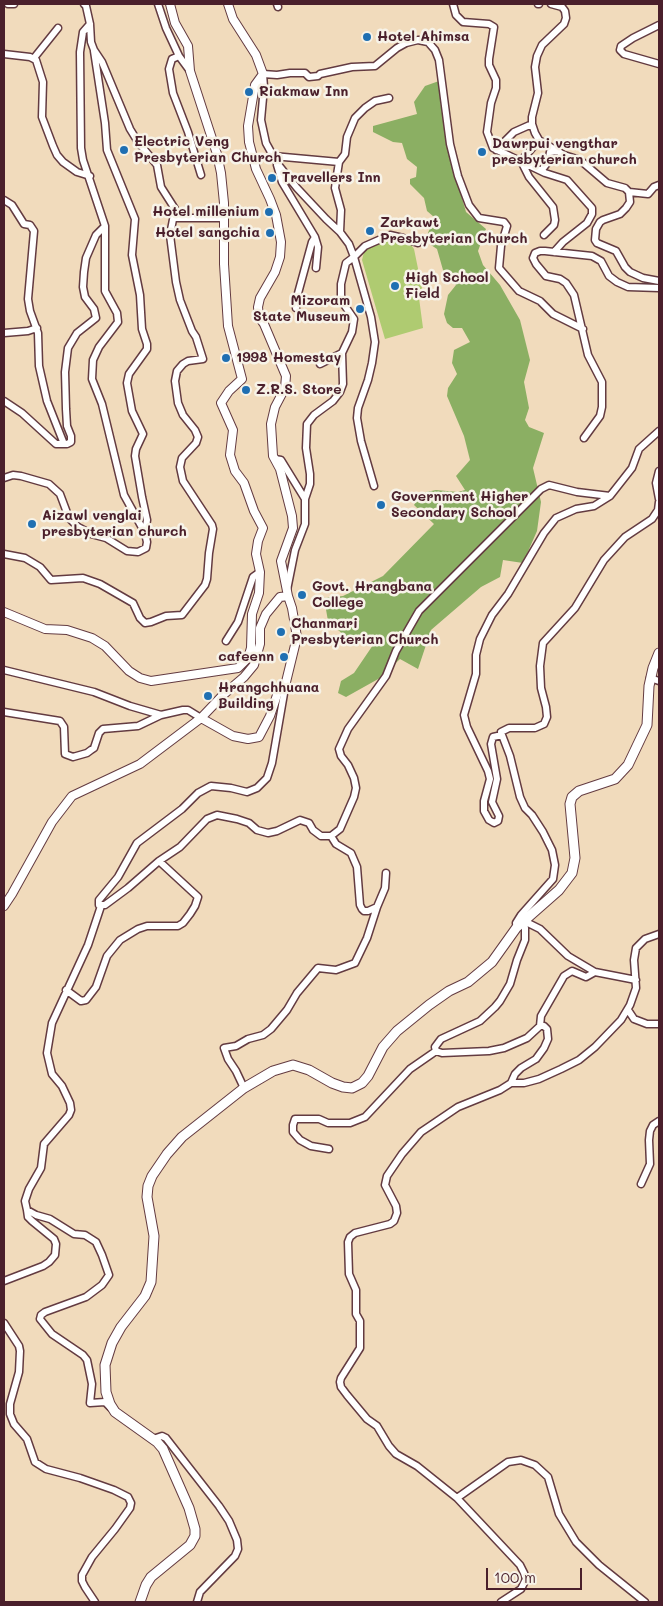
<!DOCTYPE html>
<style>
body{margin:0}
#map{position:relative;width:663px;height:1606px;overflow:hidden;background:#f1dbbc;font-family:Mali,sans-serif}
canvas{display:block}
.frame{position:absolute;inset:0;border:5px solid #4a1f2b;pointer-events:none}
.scale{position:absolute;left:486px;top:1568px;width:96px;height:22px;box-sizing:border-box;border:2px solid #4a1f2b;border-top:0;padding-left:6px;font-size:15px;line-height:18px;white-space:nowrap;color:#4a1f2b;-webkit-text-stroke:4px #f7f3e8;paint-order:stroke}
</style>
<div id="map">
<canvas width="663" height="1606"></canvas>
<div class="frame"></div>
<div class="scale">100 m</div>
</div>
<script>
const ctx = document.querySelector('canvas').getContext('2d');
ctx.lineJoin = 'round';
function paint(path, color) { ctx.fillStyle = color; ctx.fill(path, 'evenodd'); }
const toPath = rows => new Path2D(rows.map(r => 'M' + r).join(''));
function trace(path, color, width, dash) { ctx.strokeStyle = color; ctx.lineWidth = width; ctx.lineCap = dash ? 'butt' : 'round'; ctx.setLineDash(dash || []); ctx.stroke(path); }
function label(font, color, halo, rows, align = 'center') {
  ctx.font = font + ' Mali,sans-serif'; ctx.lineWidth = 5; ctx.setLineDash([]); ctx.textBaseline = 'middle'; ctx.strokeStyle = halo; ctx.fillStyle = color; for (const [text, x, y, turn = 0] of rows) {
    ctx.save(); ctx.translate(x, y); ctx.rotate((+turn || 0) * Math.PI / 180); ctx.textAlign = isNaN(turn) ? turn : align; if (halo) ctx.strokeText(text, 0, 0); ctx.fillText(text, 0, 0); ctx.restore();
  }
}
paint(toPath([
 [389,240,409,242,414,249,423,293,419,298,423,328,385,339,362,260,364,252,369,246,377,242]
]), '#afcb71');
paint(toPath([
 [439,81,441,108,448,143,456,177,466,212,486,229,478,251,483,265,500,285,520,320,530,360,524,382,529,408,525,420,529,427,544,433,533,468,541,502,537,531,523,563,503,560,500,577,481,587,431,630,418,669,400,659,380,678,346,697,338,693,341,681,354,673,373,645,361,635,346,637,328,621,324,598,343,596,383,576,434,524,414,505,421,493,436,490,458,492,465,490,456,476,470,460,464,436,447,396,448,388,457,374,452,363,454,350,470,342,462,328,453,328,447,323,444,314,448,295,456,285,443,270,437,249,425,241,434,217,427,211,424,198,410,184,410,179,416,177,417,167,407,159,402,143,393,142,373,132,373,126,417,114,414,102,425,86]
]), '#8baf63');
const minor = toPath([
 [8,4,14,4],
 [158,4,166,28,179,56],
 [277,4,278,7],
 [453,4,456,15,463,22,489,24,494,27,489,59,489,65,496,80,496,88,491,103,487,132,493,148,545,173,567,180,592,208,592,214,587,223,563,242,554,252],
 [538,4,539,4],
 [551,4,562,7,565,11,566,18,564,24,542,45,537,56,535,67,538,93,532,117,532,124,535,133,539,140,564,155,580,160,607,183,625,188,629,192,630,202,626,208,620,214,603,220,600,222,596,229,595,240,597,243,616,251,625,267,630,272,643,278,659,281],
 [659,25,633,38,621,46,620,50,624,54,659,64],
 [94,51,105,123,107,150,135,219,132,255,140,295,142,329,147,344,147,349,129,374,127,383,132,411,143,434,136,449,135,456,142,497,147,520,145,533],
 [4,54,30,57,36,60,43,82,42,117,53,146,57,155,63,162,77,172,90,176],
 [34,58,58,28],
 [190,71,179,56,172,59,169,69,173,93,188,132,201,175],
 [539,140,521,161,529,177,553,207,555,220,554,225,544,235],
 [496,150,514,132,532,124],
 [273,156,339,162,345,154,347,137,355,118,365,108,375,101,389,98],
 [339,162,335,188,341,210,340,232],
 [277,165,282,182,315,237,312,242,297,297,296,308],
 [541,171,548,162,550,152,558,151],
 [629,192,648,194,654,187,659,185],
 [4,200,12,205,24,224,30,225,34,231,28,299,30,311,38,333,39,366,47,401,64,444],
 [174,218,220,218,224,219],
 [315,237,318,247,316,268],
 [4,333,28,331,37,328],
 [320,364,342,353],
 [4,401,22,413,56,444,67,444,71,442,71,436,67,426,66,409,65,372,68,348,77,333,96,318,94,309,85,297,83,287,84,272,86,258,96,235,105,226,83,160,81,148,80,52,83,32,90,24],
 [584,438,600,416,602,407,602,382,588,355,574,295,566,283,560,279,546,276,536,264,533,258,535,253,540,251,545,251,592,256,601,261,609,276,617,282,628,287,659,288],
 [275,459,281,460,305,499],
 [659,471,656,483,659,499],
 [4,478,13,475,21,476,49,484,60,494,69,518,78,527,91,534,106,538,127,551,138,552,146,548,147,542,145,533,124,495,102,404,92,379,93,360,99,347,118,322,117,313,105,291,105,226],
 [374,486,361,441,357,418,358,408,368,380,372,363,375,342,371,317,354,257,365,246,390,235,403,238,418,243],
 [4,554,25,558,40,567,51,580,83,578,100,584,133,603,140,618,145,623,151,622,166,616,182,615,205,585,207,579,209,553,213,529,212,525,183,481,180,467,182,458,196,443,198,437,195,430,183,415,178,403,175,381,177,371,183,364,188,361,203,359,196,337,192,331,180,300,176,282,170,235,175,209,161,187,157,165,138,142,130,129,102,62,94,50,91,42,90,24,86,6,84,4],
 [287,590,295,550,305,524,305,499,310,484,310,474,306,448,307,424,314,415,333,401,340,392,343,384,342,353,352,332,354,319,345,306,341,296,341,284,346,263,354,257,349,244,340,232,326,219,297,188,277,163,266,143,261,120,264,87,263,74,277,75,290,73,305,73,309,77,318,76,320,74,352,67,375,66,397,48,406,43,418,40,428,42,435,50,439,60,450,144,458,176,469,205,479,218,504,222,507,226,501,246,499,268,519,291,540,301,553,314,583,329],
 [226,641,238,622,253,577,260,572],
 [4,670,94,692,130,706,161,715],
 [650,678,659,681],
 [286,682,272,763,267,778,257,788,247,792,231,788,211,786,198,793,182,809,137,843,118,877,99,900,99,905,105,905,128,888,159,861,180,847,207,819,217,815,237,819,249,823,257,830,268,833,277,831,300,820,309,823,313,830,321,836,331,836,340,829,354,797,356,788,354,778,348,765,341,756,339,749,348,729,386,676,396,651,419,611,541,489,549,485,577,492,610,496],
 [4,712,60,721,64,727,65,754,73,757,87,753,91,750,94,748,99,733,103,729,138,726,161,715,183,710,188,710,201,718],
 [502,735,501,732,509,728,535,728,544,724,547,717,546,707,541,688,540,666,543,643,575,608,604,560,625,537,652,519,658,510,659,502],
 [101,906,88,945,52,1023,47,1053,52,1074,62,1086,70,1103,71,1110,69,1115,44,1144,41,1168,29,1189,25,1201,27,1210,36,1215,50,1219,74,1234,85,1235,96,1242,102,1255,109,1275,102,1285,86,1297,45,1312,41,1315,40,1319,52,1334,83,1355,87,1360,92,1384,90,1403,105,1402,111,1408],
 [377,907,385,888,386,873],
 [524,921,540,929,568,956,595,972],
 [517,927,516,923,521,915,553,879,555,865,552,850,543,832,532,815,525,808,520,797,510,756,502,735,493,737,491,744,497,779,492,802,499,816,498,821,494,823,489,820,484,811,484,801,490,779,488,771,467,727,464,715,476,674,476,655,480,639,492,615,508,594,544,533,556,518,576,509,594,506,610,496,632,468,639,449,659,431],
 [66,990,81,1001,86,1000,96,987,107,956,120,940,138,929,147,926,178,926,183,923,190,914,195,906,198,897,159,861],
 [628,1010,634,1019,647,1024,659,1024],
 [540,1026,541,1016,564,976,572,971,586,977,595,972,636,980],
 [511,1083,524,1083,539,1079,561,1069,579,1060,595,1047,621,1020,630,1005,636,988,634,960,636,948,645,939,659,934],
 [244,1088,236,1071,228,1059,224,1048,236,1046,248,1039,263,1035,271,1029,287,1010,297,993,318,968,336,970,355,963,367,938,377,907,368,911,364,911,362,909,360,905,357,867,351,853,336,844,331,836],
 [329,1149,311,1146,300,1140,293,1132,293,1125,295,1119,319,1119,328,1123,350,1123,365,1117,410,1069,436,1051],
 [641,1184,650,1164,649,1140,650,1131,653,1125,659,1121],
 [4,1281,43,1266,49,1262,55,1255,56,1244,54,1239,32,1221,28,1217,27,1210],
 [4,1323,19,1346,20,1351,19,1372,10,1404,10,1414,14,1424,27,1439,35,1462,46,1469,80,1478,114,1490,128,1497,131,1503,130,1508,115,1529,92,1557,82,1575,82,1581,85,1587,95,1602],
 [153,1439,162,1436,166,1438,219,1506,229,1521,237,1540,238,1549,235,1556,200,1592,197,1602],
 [457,1498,508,1462,521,1460,535,1465,548,1477,559,1514,576,1542,599,1565,645,1602],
 [501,1602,521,1589,526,1579,524,1573,520,1565,457,1498,417,1466,396,1454,389,1446,377,1426,367,1419,347,1395,341,1387,340,1382,341,1378,360,1348,360,1321,356,1314,356,1290,349,1274,348,1242,350,1237,355,1233,390,1224,394,1221,397,1213,396,1206,385,1185,387,1176,402,1154,421,1132,458,1107,500,1090,511,1083,515,1074,521,1068,536,1059,544,1048,548,1039,547,1029,544,1026,540,1026,527,1038,504,1048,489,1051,442,1053,436,1051,435,1047,441,1039,480,1021,495,1007,500,1001,510,984,517,960,525,940,525,928,523,922]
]);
const major = toPath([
 [4,612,45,629,67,630,92,638,105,646,129,671,140,678,151,681,238,668,248,658,251,648,252,614,259,593,260,572,256,554,258,541,263,528,254,511,244,483,235,471,230,455,233,430,221,403,229,391,242,379,228,326,224,264,224,203,221,173,217,154,190,71,188,46,175,23,170,4],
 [201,718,233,736,248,739,259,737,270,716,279,689,286,682,297,637,292,608,288,596],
 [4,906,12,894,52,822,72,796,140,764,201,718,223,695,244,677,254,665,260,644,260,628,266,614,280,597,288,596,281,561,293,528,292,516,280,469,273,456,271,424,275,407,285,388,286,376,264,324,259,317,258,307,260,298,275,272,280,257,281,242,276,215,270,199,256,169,249,142,248,126,255,85,263,74,256,55,233,19,228,4]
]);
const highway = toPath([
 [140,1602,146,1585,151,1577,190,1545,195,1536,195,1529,189,1508,163,1449,157,1442,115,1412,110,1404,106,1392,105,1365,112,1343,121,1327,145,1296,151,1282,154,1236,147,1197,148,1186,152,1176,167,1154,182,1137,244,1088,273,1071,293,1065,309,1070,332,1083,343,1087,352,1088,362,1083,368,1076,383,1047,397,1031,429,1005,449,991,468,982,492,962,517,927,559,890,572,873,575,858,570,804,572,797,579,791,615,779,628,765,647,725,649,686,653,668,659,653]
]);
trace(minor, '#633b41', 9);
trace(major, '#633b41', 10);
trace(highway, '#633b41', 11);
trace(minor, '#fff', 6);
trace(major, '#fff', 8);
trace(highway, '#fff', 9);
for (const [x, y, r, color] of [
 [367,37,5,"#1f6fb2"],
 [249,92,5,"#1f6fb2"],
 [124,150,5,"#1f6fb2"],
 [482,152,5,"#1f6fb2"],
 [272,178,5,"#1f6fb2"],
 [269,212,5,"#1f6fb2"],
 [370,231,5,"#1f6fb2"],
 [270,233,5,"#1f6fb2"],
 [395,286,5,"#1f6fb2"],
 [360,309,5,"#1f6fb2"],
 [226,358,5,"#1f6fb2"],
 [246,390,5,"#1f6fb2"],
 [381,505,5,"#1f6fb2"],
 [32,524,5,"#1f6fb2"],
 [302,595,5,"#1f6fb2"],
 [281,632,5,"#1f6fb2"],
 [284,657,5,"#1f6fb2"],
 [208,696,5,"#1f6fb2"]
]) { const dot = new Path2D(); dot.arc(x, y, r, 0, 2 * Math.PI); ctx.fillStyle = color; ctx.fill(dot); trace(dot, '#f7f3e8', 2); }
label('bold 14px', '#4a1f2b', '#f7f3e8', [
 ["Hotel Ahimsa",377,37],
 ["Riakmaw Inn",259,92],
 ["Electric Veng",134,142],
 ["Presbyterian Church",134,158],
 ["Dawrpui vengthar",492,144],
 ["presbyterian church",492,160],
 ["Travellers Inn",282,178],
 ["Hotel millenium",259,212,"right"],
 ["Zarkawt",380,223],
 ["Presbyterian Church",380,239],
 ["Hotel sangchia",260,233,"right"],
 ["High School",405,278],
 ["Field",405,294],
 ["Mizoram",350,301,"right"],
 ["State Museum",350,317,"right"],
 ["1998 Homestay",236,358],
 ["Z.R.S. Store",256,390],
 ["Government Higher",391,497],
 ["Secondary School",391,513],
 ["Aizawl venglai",42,516],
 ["presbyterian church",42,532],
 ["Govt. Hrangbana",312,587],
 ["College",312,603],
 ["Chanmari",291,624],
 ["Presbyterian Church",291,640],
 ["cafeenn",274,657,"right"],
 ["Hrangchhuana",218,688],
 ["Building",218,704]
], 'left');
</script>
